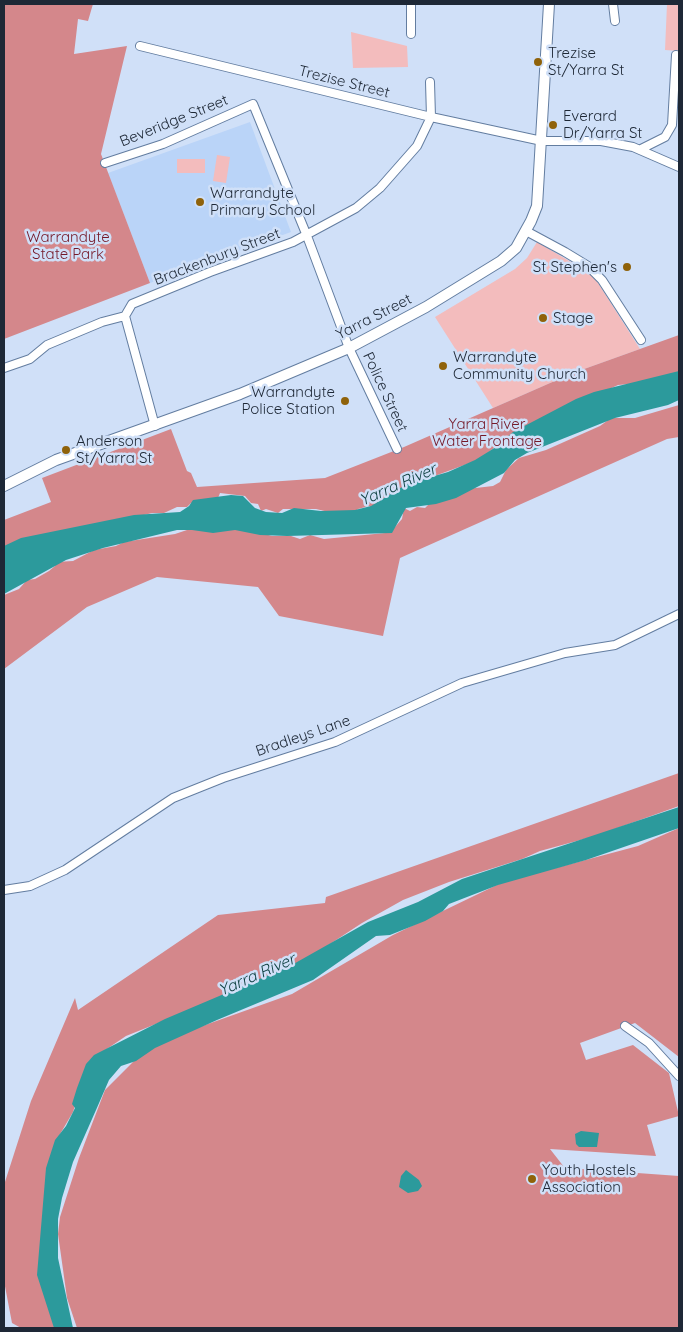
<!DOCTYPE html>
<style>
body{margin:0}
#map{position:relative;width:683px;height:1332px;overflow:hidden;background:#d0e0f8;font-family:Quicksand,sans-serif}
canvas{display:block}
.frame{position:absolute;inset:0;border:5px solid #1e2836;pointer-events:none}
</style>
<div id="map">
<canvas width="683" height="1332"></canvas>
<div class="frame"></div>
</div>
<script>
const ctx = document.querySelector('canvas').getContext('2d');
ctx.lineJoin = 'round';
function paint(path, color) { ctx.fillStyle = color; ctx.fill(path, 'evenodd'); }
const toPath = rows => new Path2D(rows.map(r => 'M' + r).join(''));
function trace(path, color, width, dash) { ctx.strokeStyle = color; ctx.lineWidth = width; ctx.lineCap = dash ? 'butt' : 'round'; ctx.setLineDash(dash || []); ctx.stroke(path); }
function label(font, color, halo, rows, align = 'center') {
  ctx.font = font + ' Quicksand,sans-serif'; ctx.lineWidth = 5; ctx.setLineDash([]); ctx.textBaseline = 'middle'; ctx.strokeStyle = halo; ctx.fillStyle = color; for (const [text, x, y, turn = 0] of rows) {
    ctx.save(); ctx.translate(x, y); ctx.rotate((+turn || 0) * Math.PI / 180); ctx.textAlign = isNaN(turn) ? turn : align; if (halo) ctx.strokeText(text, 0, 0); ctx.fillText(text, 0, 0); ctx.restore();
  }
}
paint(toPath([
 [250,122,291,232,150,283,108,173]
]), '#bad4f8');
paint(toPath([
 [667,4,679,4,679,51,665,50],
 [351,32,407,46,408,67,353,68],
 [217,155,230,157,226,183,213,181],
 [177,159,205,159,205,173,177,173],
 [537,242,593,275,640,349,573,373,493,408,435,317,515,269,527,258]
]), '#f3bcbd');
paint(toPath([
 [4,4,93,4,88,21,78,19,74,54,127,46,101,154,150,283,4,339],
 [679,335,679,372,640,383,618,385,528,427,518,430,478,460,394,491,383,501,373,508,369,506,358,509,350,517,316,509,283,509,278,513,266,509,261,511,258,504,251,503,245,496,220,493,218,498,191,503,187,507,177,507,164,513,152,513,4,550,4,520,51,502,42,478,171,429,187,471,191,473,197,487,325,478,404,447,573,373],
 [679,405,679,437,667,439,400,558,383,636,279,616,258,587,157,577,87,607,4,669,4,595,19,589,27,580,35,579,49,571,55,566,56,562,73,561,94,550,116,546,124,542,175,534,190,529,242,528,272,536,291,536,300,539,310,535,324,539,385,533,395,527,402,519,404,508,410,511,417,507,425,508,434,499,467,489,493,486,500,482,506,470,519,458,546,450,600,426,611,418,635,418],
 [679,773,679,806,595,836,540,851,522,859,449,882,403,900,362,923,301,963,260,980,240,985,218,999,126,1036,89,1061,73,1112,56,1141,58,1328,21,1328,12,1323,4,1281,4,1185,31,1101,75,998,78,1010,218,915,325,903,326,897],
 [679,828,679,1057,635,1023,580,1043,586,1060,633,1045,669,1073,679,1116,647,1125,656,1156,550,1149,568,1172,568,1168,679,1176,679,1328,77,1328,67,1298,58,1234,60,1217,79,1158,105,1090,140,1055,180,1034,292,994,393,935,503,882,638,846]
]), '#d4878b');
paint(toPath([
 [679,371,679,400,668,405,615,418,527,453,515,460,504,473,456,498,436,504,406,508,392,533,287,536,260,535,235,530,213,533,192,530,177,530,103,548,66,560,4,594,4,546,21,538,134,515,180,512,189,506,193,500,231,495,243,496,255,508,266,512,282,513,294,508,321,511,355,510,371,506,407,484,448,472,475,460,496,447,513,432,576,399,594,392],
 [679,807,679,828,586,860,498,885,449,904,443,911,425,921,390,935,376,936,313,980,217,1020,155,1048,136,1061,121,1066,109,1080,96,1110,73,1162,62,1198,58,1219,58,1258,73,1328,54,1328,37,1275,46,1168,55,1140,66,1126,75,1108,72,1104,77,1088,86,1064,94,1055,165,1019,290,966,368,922,418,902,462,879],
 [581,1131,599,1133,597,1147,579,1147,576,1144,575,1134],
 [406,1170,419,1180,422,1186,418,1191,408,1193,399,1187,401,1176]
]), '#2c9a9c');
const minor = toPath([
 [411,4,411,34],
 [613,4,615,21],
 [140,46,431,117,542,141,601,141,633,147,679,167],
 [641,149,665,137,672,125,676,55],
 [105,163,163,144,253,104,307,236,349,348,397,449],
 [526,231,565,252,588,266,602,280,641,340],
 [125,316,155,426],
 [4,368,30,359,47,345,102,322,125,316,132,304,210,272,293,242,356,208,380,188,417,146,431,117,430,82],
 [4,890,30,886,65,870,173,798,223,778,335,742,462,683,565,653,615,645,679,614],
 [625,1026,649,1043,679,1076]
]);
const major = toPath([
 [4,486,56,460,240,394,349,348,426,307,501,261,516,248,531,221,537,206,549,4]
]);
trace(minor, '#637da0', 10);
trace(major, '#637da0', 12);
trace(minor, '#fff', 8);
trace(major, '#fff', 10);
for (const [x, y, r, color] of [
 [538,62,5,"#8f620a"],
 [553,125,5,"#8f620a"],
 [200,202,5,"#8f620a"],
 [627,267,5,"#8f620a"],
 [543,318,5,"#8f620a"],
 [443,366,5,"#8f620a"],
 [345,401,5,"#8f620a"],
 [66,450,5,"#8f620a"],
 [532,1179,5,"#8f620a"]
]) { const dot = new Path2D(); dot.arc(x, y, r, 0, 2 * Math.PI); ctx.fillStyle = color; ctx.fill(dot); trace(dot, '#d0e0f8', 2); }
label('15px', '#1e2836', '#d0e0f8', [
 ["Trezise",548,53],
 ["St/Yarra St",548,70],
 ["Everard",563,116],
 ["Dr/Yarra St",563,133],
 ["Warrandyte",210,193],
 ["Primary School",210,210],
 ["St Stephen's",617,267,"right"],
 ["Stage",553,318],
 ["Warrandyte",453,357],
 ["Community Church",453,374],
 ["Warrandyte",335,392,"right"],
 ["Police Station",335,409,"right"],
 ["Anderson",76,441],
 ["St/Yarra St",76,458],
 ["Youth Hostels",542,1170],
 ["Association",542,1187]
], 'left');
label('15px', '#1e2836', '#d0e0f8', [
 ["Trezise Street",344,82,14],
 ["Beveridge Street",174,121,-22],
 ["Brackenbury Street",217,257,-21],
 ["Yarra Street",374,317,-27],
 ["Police Street",385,392,65],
 ["Bradleys Lane",303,736,-19]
]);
label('15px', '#751929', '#d0e0f8', [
 ["Warrandyte",68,237],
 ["State Park",68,254],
 ["Yarra River",487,424],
 ["Water Frontage",487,441]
]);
label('italic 16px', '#0b3d3e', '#d0e0f8', [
 ["Yarra River",398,485,-24],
 ["Yarra River",257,975,-24]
]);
</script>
